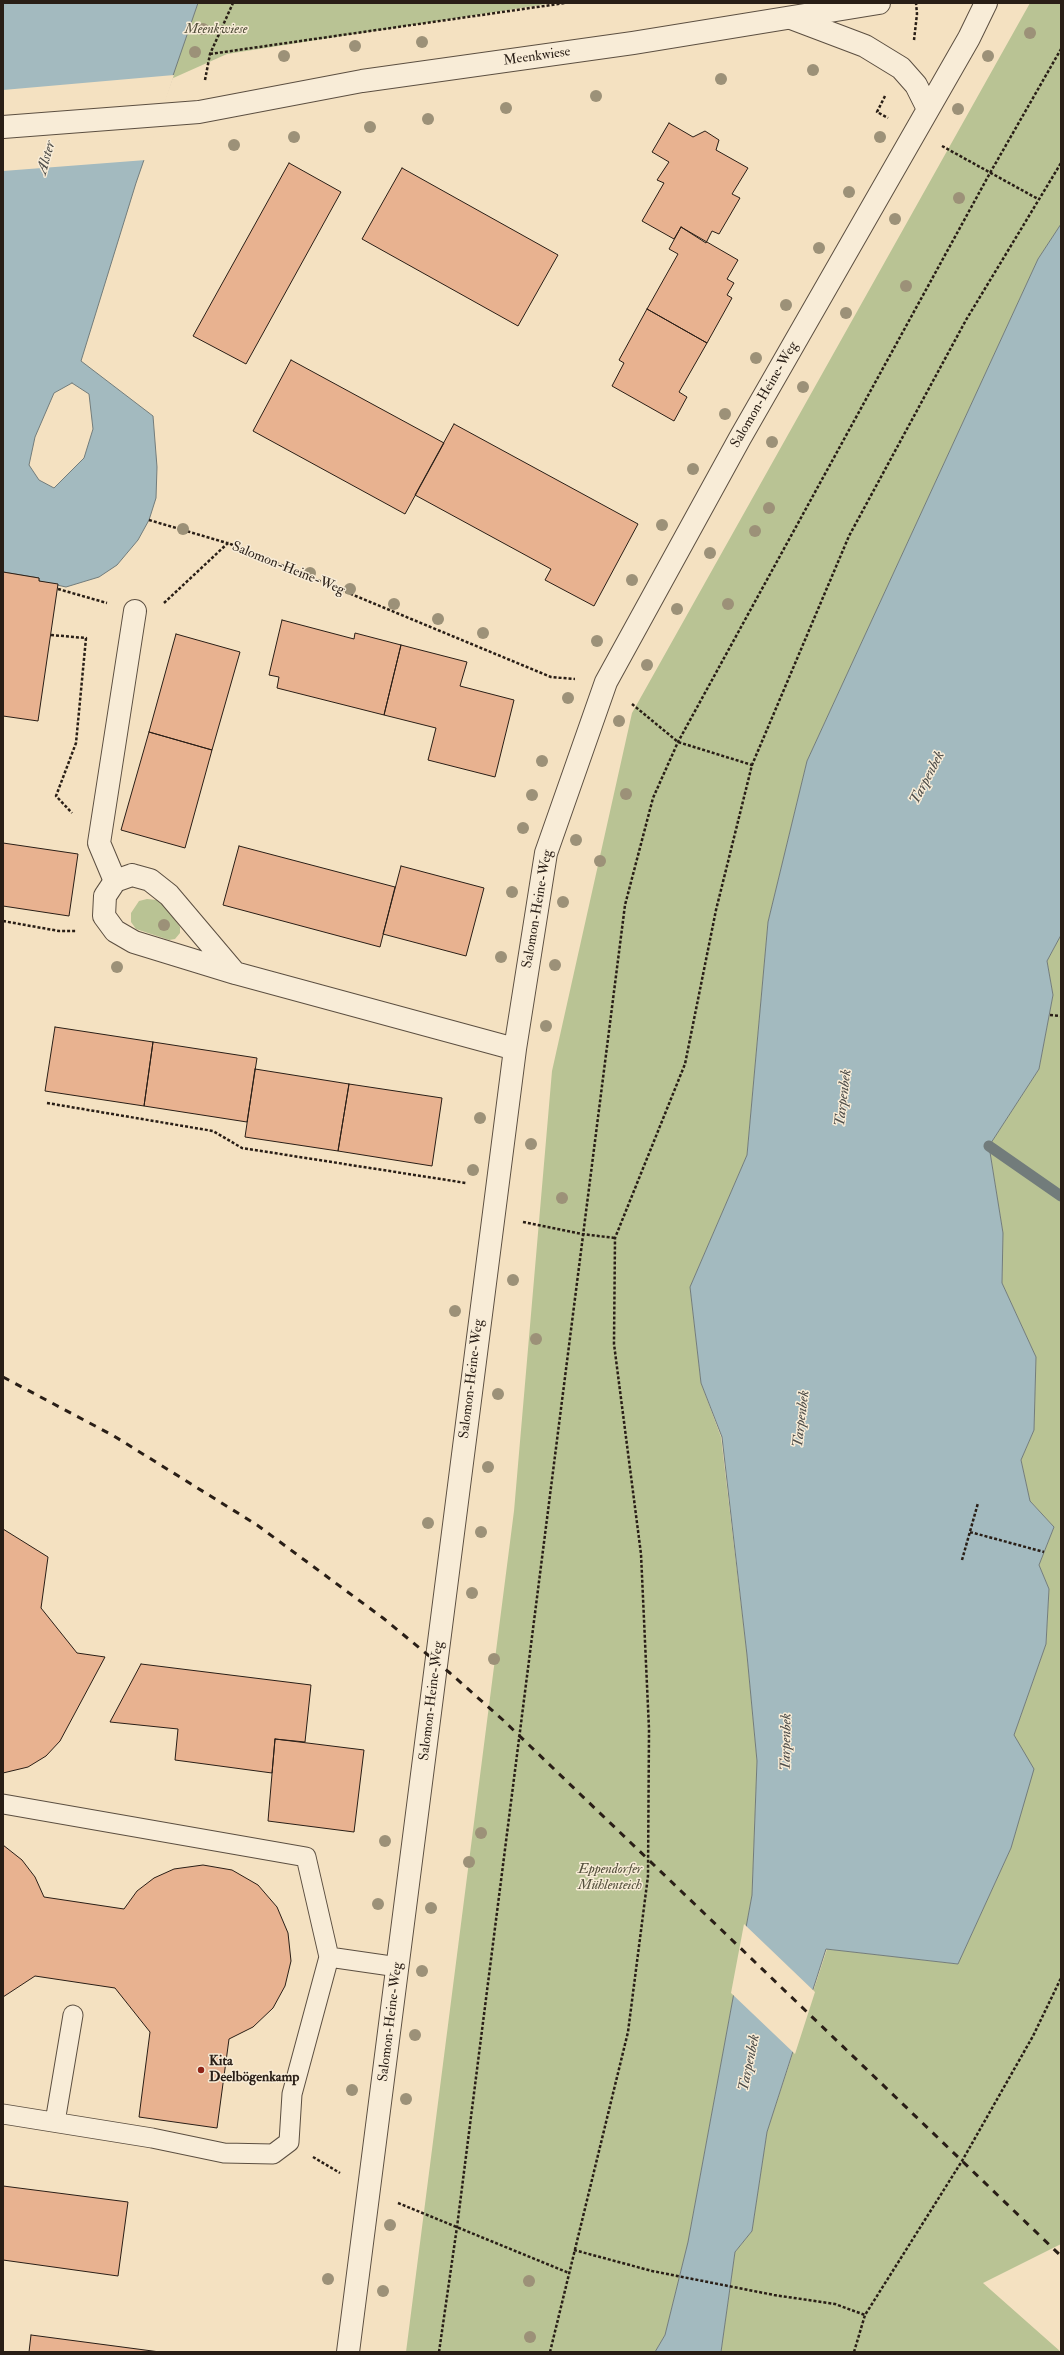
<!DOCTYPE html>
<meta charset="utf-8">
<style>
body{margin:0}
#map{position:relative;width:1064px;height:2355px;overflow:hidden;background:#f4e1c1;font-family:"IM FELL Double Pica",serif}
canvas{display:block}
.frame{position:absolute;inset:0;border:4px solid #291e16;pointer-events:none}
</style>
<div id="map">
<canvas width="1064" height="2355"></canvas>
<div class="frame"></div>
</div>
<script>
const ctx = document.querySelector('canvas').getContext('2d');
ctx.lineJoin = 'round';
function paint(path, color) { ctx.fillStyle = color; ctx.fill(path, 'evenodd'); }
const toPath = rows => new Path2D(rows.map(r => 'M' + r).join(''));
function trace(path, color, width, dash) { ctx.strokeStyle = color; ctx.lineWidth = width; ctx.lineCap = dash ? 'butt' : 'round'; ctx.setLineDash(dash || []); ctx.stroke(path); }
function label(font, color, halo, rows, align = 'center') {
  ctx.font = font + ' "IM FELL Double Pica",serif'; ctx.lineWidth = 3; ctx.setLineDash([]); ctx.textBaseline = 'middle'; ctx.strokeStyle = halo; ctx.fillStyle = color; for (const [text, x, y, turn = 0] of rows) {
    ctx.save(); ctx.translate(x, y); ctx.rotate((+turn || 0) * Math.PI / 180); ctx.textAlign = isNaN(turn) ? turn : align; if (halo) ctx.strokeText(text, 0, 0); ctx.fillText(text, 0, 0); ctx.restore();
  }
}
paint(toPath([
 [198,3,553,3,227,54,171,79],
 [1030,3,1061,3,1061,224,1038,259,807,761,768,922,747,1155,690,1287,701,1383,721,1437,747,1655,757,1761,752,1895,688,2242,665,2335,655,2352,406,2352,514,1511,552,1071,632,713],
 [147,899,157,900,165,906,180,927,180,933,175,939,169,940,136,929,131,922,131,913,139,901],
 [1061,935,1061,2244,983,2283,1061,2352,721,2352,735,2252,752,2231,767,2132,827,1949,958,1964,1011,1848,1033,1769,1014,1735,1046,1644,1049,1589,1039,1565,1054,1527,1030,1501,1021,1460,1034,1430,1036,1357,1002,1283,1003,1233,989,1146,1039,1069,1053,995,1047,961]
]), '#b9c394');
const water = toPath([
 [3,3,198,3,136,183,81,361,153,416,157,467,156,498,149,520,138,540,117,565,99,577,66,587,39,581,39,578,3,572,3,3],
 [72,383,89,394,93,429,84,458,54,488,39,480,29,465,35,437,54,393,72,383],
 [1061,224,1061,935,1047,961,1053,995,1039,1069,989,1146,1003,1233,1002,1283,1036,1357,1034,1430,1021,1460,1030,1501,1054,1527,1039,1565,1049,1589,1046,1644,1014,1735,1034,1769,1011,1848,958,1964,826,1949,767,2132,752,2231,735,2252,721,2352,655,2352,665,2335,688,2242,752,1895,757,1761,747,1655,722,1437,701,1383,690,1287,747,1155,768,922,807,761,1038,259,1061,224]
]);
paint(water, '#a3babf');
trace(water, '#727c7b', 1);
paint(toPath([
 [174,75,146,160,3,171,3,90],
 [744,1924,815,1992,795,2054,731,1993]
]), '#f4e1c1');
trace(toPath([
 [989,1146,1061,1196]
]), '#727c7b', 11);
const building = toPath([
 [669,123,693,137,705,131,719,140,716,150,748,168,732,194,740,198,719,234,712,231,706,243,681,227,674,239,642,221,664,183,657,180,669,162,652,152,669,123],
 [289,163,341,192,246,364,193,336,289,163],
 [402,168,558,255,518,326,362,239,402,168],
 [681,227,738,260,727,279,734,283,727,295,732,298,707,343,647,309,678,254,669,249,681,227],
 [647,309,707,343,679,392,687,397,674,421,612,386,624,363,619,360,647,309],
 [291,360,444,443,405,514,253,431,291,360],
 [454,424,638,524,594,606,545,580,551,569,415,495,454,424],
 [3,572,39,578,39,581,58,584,38,721,3,716,3,572],
 [282,620,354,639,355,633,401,645,384,715,277,688,279,677,269,675,282,620],
 [176,634,240,652,212,750,149,732,176,634],
 [401,645,467,662,460,686,514,700,495,777,428,760,436,728,384,715,401,645],
 [149,732,212,750,185,848,121,830,149,732],
 [3,843,78,854,69,916,3,906,3,843],
 [239,846,395,887,380,947,223,905,239,846],
 [401,866,484,888,466,956,383,934,401,866],
 [55,1027,153,1042,144,1106,45,1091,55,1027],
 [153,1042,257,1058,247,1122,144,1106,153,1042],
 [255,1069,349,1084,338,1151,245,1137,255,1069],
 [349,1084,442,1098,432,1166,338,1151,349,1084],
 [3,1529,48,1557,41,1608,77,1653,105,1657,60,1741,46,1756,28,1767,3,1773,3,1529],
 [141,1664,311,1685,305,1742,275,1739,272,1773,175,1760,178,1729,110,1722,141,1664],
 [275,1739,364,1750,354,1832,268,1821,275,1739],
 [3,1845,22,1860,35,1877,44,1897,124,1909,137,1891,154,1878,174,1869,203,1865,232,1870,258,1885,277,1907,288,1933,291,1961,285,1986,273,2008,253,2027,229,2039,217,2128,139,2117,150,2032,115,1988,35,1976,3,1997,3,1845],
 [3,2186,128,2202,118,2276,3,2260,3,2186],
 [31,2335,160,2352,29,2352,31,2335]
]);
paint(building, '#e8b290');
trace(building, '#291e16', 1);
const service = toPath([
 [3,1804,306,1857,329,1957,292,2094,289,2142,273,2154,224,2153,152,2138,3,2114],
 [329,1957,398,1967],
 [55,2122,73,2015]
]);
const pedestrian = toPath([
 [115,881,99,843,135,611]
]);
const minor = toPath([
 [791,18,865,46,901,68,916,85,928,109],
 [132,875,150,880,169,895,235,973,134,942,115,931,104,916,105,896,115,881,132,875],
 [235,973,515,1049],
 [348,2352,515,1049,546,853,606,682,740,438,969,38,986,3]
]);
const tertiary = toPath([
 [3,127,199,112,362,81,633,43,879,3]
]);
trace(service, '#5c4f41', 21);
trace(pedestrian, '#5c4f41', 24);
trace(minor, '#5c4f41', 24);
trace(tertiary, '#5c4f41', 24);
trace(toPath([
 [914,40,917,14,916,3],
 [210,54,565,3],
 [205,80,210,54,233,3],
 [885,96,877,112,888,118],
 [942,146,1038,199],
 [149,520,227,543],
 [58,589,107,603],
 [164,603,228,543,551,677,575,679],
 [51,635,86,638,76,743,56,796,72,813],
 [632,704,678,742,752,765],
 [3,921,59,931,76,931],
 [1050,1015,1061,1016],
 [47,1103,213,1131,242,1148,466,1183],
 [523,1222,582,1234,615,1238],
 [970,1532,1044,1552],
 [962,1560,978,1503],
 [313,2157,340,2173],
 [398,2203,569,2273],
 [574,2250,652,2271,774,2295,835,2304,865,2315],
 [439,2352,457,2227,625,905,653,798,678,742,990,173,1061,49],
 [550,2352,628,2032,648,1876,649,1729,641,1554,614,1344,615,1238,685,1064,716,910,752,765,849,536,966,320,1061,163],
 [854,2352,865,2315,962,2161,1033,2036,1061,1978]
]), '#291e16', 2.5, [3, 2]);
trace(service, '#f8ecd7', 19);
trace(pedestrian, '#f8ecd7', 22);
trace(minor, '#f8ecd7', 22);
trace(tertiary, '#f8ecd7', 22);
trace(toPath([
 [3,1377,114,1436,257,1525,383,1618,450,1673,503,1720,1061,2256]
]), '#291e16', 3, [7, 7]);
ctx.fillStyle = '#9c9178';
for (const [x, y] of [
 [203,29],
 [1030,33],
 [422,42],
 [355,46],
 [195,52],
 [284,56],
 [988,56],
 [813,70],
 [721,79],
 [596,96],
 [506,108],
 [958,109],
 [428,119],
 [370,127],
 [294,137],
 [880,137],
 [234,145],
 [849,192],
 [959,198],
 [895,219],
 [819,248],
 [906,286],
 [786,305],
 [846,313],
 [756,358],
 [803,387],
 [725,414],
 [772,442],
 [693,469],
 [769,508],
 [662,525],
 [183,529],
 [755,531],
 [710,553],
 [310,573],
 [632,580],
 [350,589],
 [394,604],
 [728,604],
 [677,609],
 [438,619],
 [483,633],
 [597,641],
 [647,665],
 [568,698],
 [619,721],
 [542,761],
 [626,794],
 [532,795],
 [523,828],
 [576,840],
 [600,861],
 [512,892],
 [563,902],
 [164,925],
 [501,957],
 [555,965],
 [117,967],
 [546,1026],
 [480,1118],
 [531,1144],
 [473,1170],
 [562,1198],
 [513,1280],
 [455,1311],
 [536,1339],
 [498,1394],
 [488,1467],
 [428,1523],
 [481,1532],
 [472,1593],
 [494,1659],
 [481,1833],
 [385,1841],
 [469,1862],
 [378,1904],
 [431,1908],
 [422,1971],
 [415,2035],
 [352,2090],
 [406,2099],
 [390,2225],
 [328,2279],
 [529,2281],
 [383,2291],
 [530,2337]
]) { ctx.beginPath(); ctx.arc(x, y, 6, 0, 2 * Math.PI); ctx.fill(); }
for (const [x, y, r, color] of [
 [201,2070,4,"#8f2418"]
]) { const dot = new Path2D(); dot.arc(x, y, r, 0, 2 * Math.PI); ctx.fillStyle = color; ctx.fill(dot); trace(dot, '#f8ecd7', 1.5); }
label('italic 14px', '#54503c', '#f8ecd7', [
 ["Meenkwiese",216,30],
 ["Eppendorfer",610,1870],
 ["Mühlenteich",610,1886]
]);
label('14px', '#291e16', '#f8ecd7', [
 ["Meenkwiese",537,57,-8],
 ["Salomon-Heine-Weg",765,395,-60],
 ["Salomon-Heine-Weg",288,569,22],
 ["Salomon-Heine-Weg",538,909,-80],
 ["Salomon-Heine-Weg",472,1379,-83],
 ["Salomon-Heine-Weg",432,1701,-83],
 ["Salomon-Heine-Weg",391,2022,-83]
]);
label('bold 14px', '#291e16', '#f8ecd7', [
 ["Kita",209,2062],
 ["Deelbögenkamp",209,2078]
], 'left');
label('italic 15px', '#4e4d49', '#f8ecd7', [
 ["Alster",47,158,-74],
 ["Tarpenbek",928,778,-62],
 ["Tarpenbek",844,1098,-83],
 ["Tarpenbek",802,1419,-83],
 ["Tarpenbek",787,1742,-89],
 ["Tarpenbek",750,2063,-78]
]);
</script>
